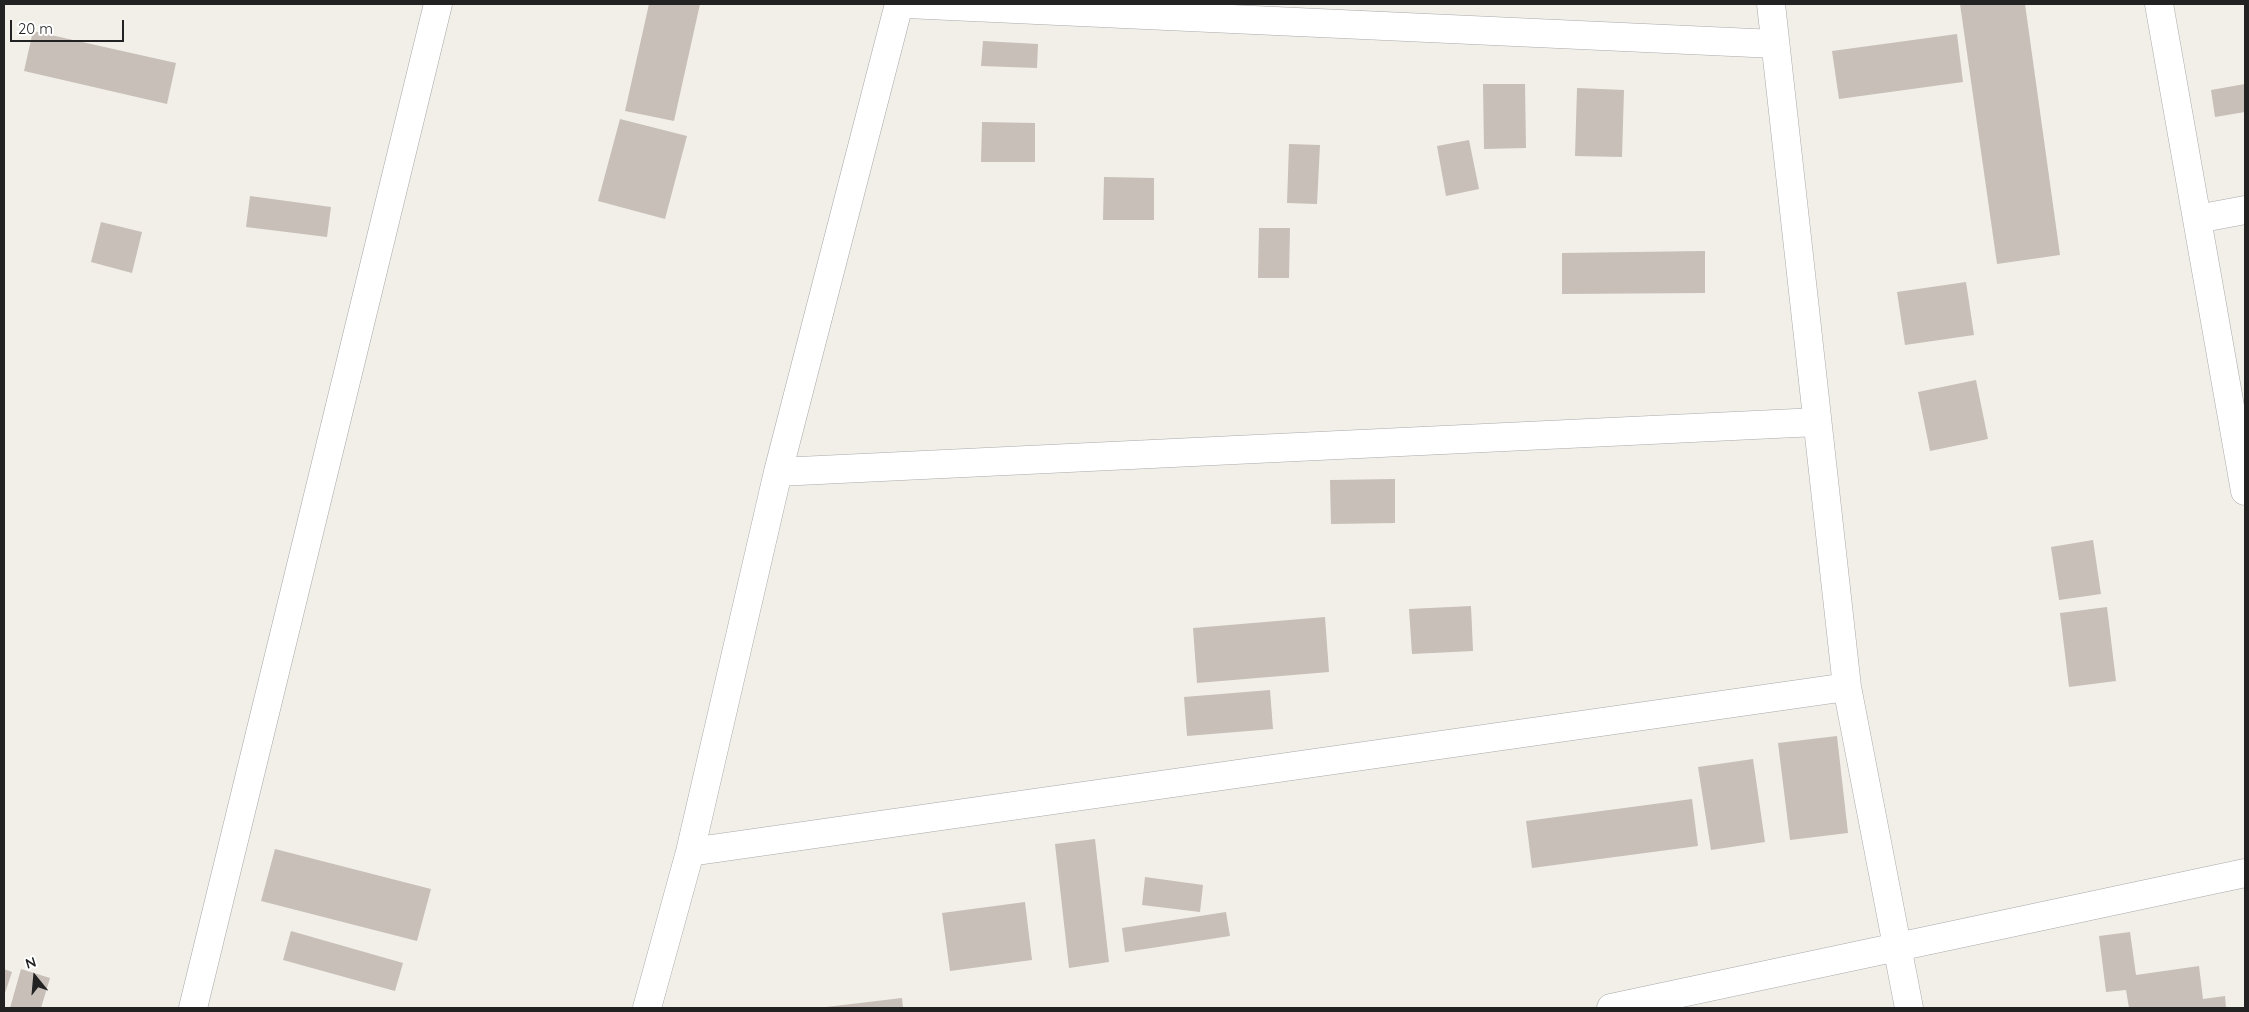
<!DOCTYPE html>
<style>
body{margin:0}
#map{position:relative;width:2249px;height:1012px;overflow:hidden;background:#f2efe9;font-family:Quicksand,sans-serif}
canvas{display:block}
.frame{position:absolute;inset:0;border:5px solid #222;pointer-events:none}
.north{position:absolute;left:10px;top:952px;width:50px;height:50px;-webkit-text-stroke:4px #fff;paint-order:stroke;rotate:343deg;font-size:14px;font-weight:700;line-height:20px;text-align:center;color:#222}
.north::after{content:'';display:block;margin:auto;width:18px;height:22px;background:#222;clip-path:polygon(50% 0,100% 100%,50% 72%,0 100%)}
.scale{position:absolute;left:10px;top:20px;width:114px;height:22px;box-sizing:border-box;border:2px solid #222;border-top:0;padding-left:6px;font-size:15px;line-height:18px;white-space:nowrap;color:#222;-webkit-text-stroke:4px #fff;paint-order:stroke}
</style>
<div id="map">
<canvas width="2249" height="1012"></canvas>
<div class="frame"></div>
<div class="north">N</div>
<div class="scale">20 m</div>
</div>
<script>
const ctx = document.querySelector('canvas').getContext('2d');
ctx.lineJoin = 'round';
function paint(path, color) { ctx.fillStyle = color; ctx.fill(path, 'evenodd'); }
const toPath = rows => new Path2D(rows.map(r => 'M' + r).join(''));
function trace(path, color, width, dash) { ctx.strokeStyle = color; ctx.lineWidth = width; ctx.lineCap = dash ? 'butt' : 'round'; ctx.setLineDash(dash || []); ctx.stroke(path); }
paint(toPath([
 [649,4,700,4,674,121,625,111],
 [1960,4,2025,4,2060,255,1997,264],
 [33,31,176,63,167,104,24,71],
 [1957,34,1963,82,1839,99,1832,51],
 [983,41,1038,44,1037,68,981,66],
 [1483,84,1525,84,1526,148,1484,149],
 [2245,84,2245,112,2215,117,2211,90],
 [1577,88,1624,90,1622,157,1575,156],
 [620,119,687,136,665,219,598,201],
 [982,122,1035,123,1035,162,981,162],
 [1469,140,1479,189,1446,196,1437,146],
 [1289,144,1320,145,1317,204,1287,203],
 [1104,177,1154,178,1154,220,1103,220],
 [250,196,331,207,327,237,246,227],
 [101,222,142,232,132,273,91,262],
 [1259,228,1290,228,1289,278,1258,278],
 [1705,251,1705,293,1562,294,1562,253],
 [1966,282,1974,335,1905,345,1897,292],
 [1976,380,1988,439,1930,451,1918,392],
 [1395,479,1395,523,1331,524,1330,480],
 [2093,540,2101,594,2059,600,2051,547],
 [1471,606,1473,651,1412,654,1409,609],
 [2107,607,2116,681,2069,687,2060,613],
 [1325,617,1329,672,1197,683,1193,628],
 [1270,690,1273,729,1187,736,1184,697],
 [1837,736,1848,833,1790,840,1778,743],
 [1753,759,1765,842,1711,850,1698,767],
 [1692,799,1698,846,1532,868,1526,821],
 [1095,839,1109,962,1069,968,1055,844],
 [275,849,431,889,417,941,261,901],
 [1145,877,1203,885,1200,912,1142,905],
 [1025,902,1032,960,950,971,942,913],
 [1226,912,1230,936,1125,952,1122,928],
 [291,931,403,963,395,991,283,960],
 [2130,932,2136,975,2199,966,2203,999,2225,996,2226,1008,2129,1008,2126,990,2106,992,2099,936],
 [4,969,12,972,4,996],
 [21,969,50,978,41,1008,10,1008],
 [902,998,903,1008,826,1008,826,1007]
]), '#c7bfb8');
const minor = toPath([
 [906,4,1775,44],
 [1771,4,1847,687,1909,1008],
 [2159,4,2245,491],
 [2197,219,2245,210],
 [778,472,1817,422],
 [690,852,1847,687],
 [193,1008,438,4],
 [647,1008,690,852,778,472,899,4],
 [1611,1008,2245,873]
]);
trace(minor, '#a9a9a9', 29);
trace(minor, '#fff', 28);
</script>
